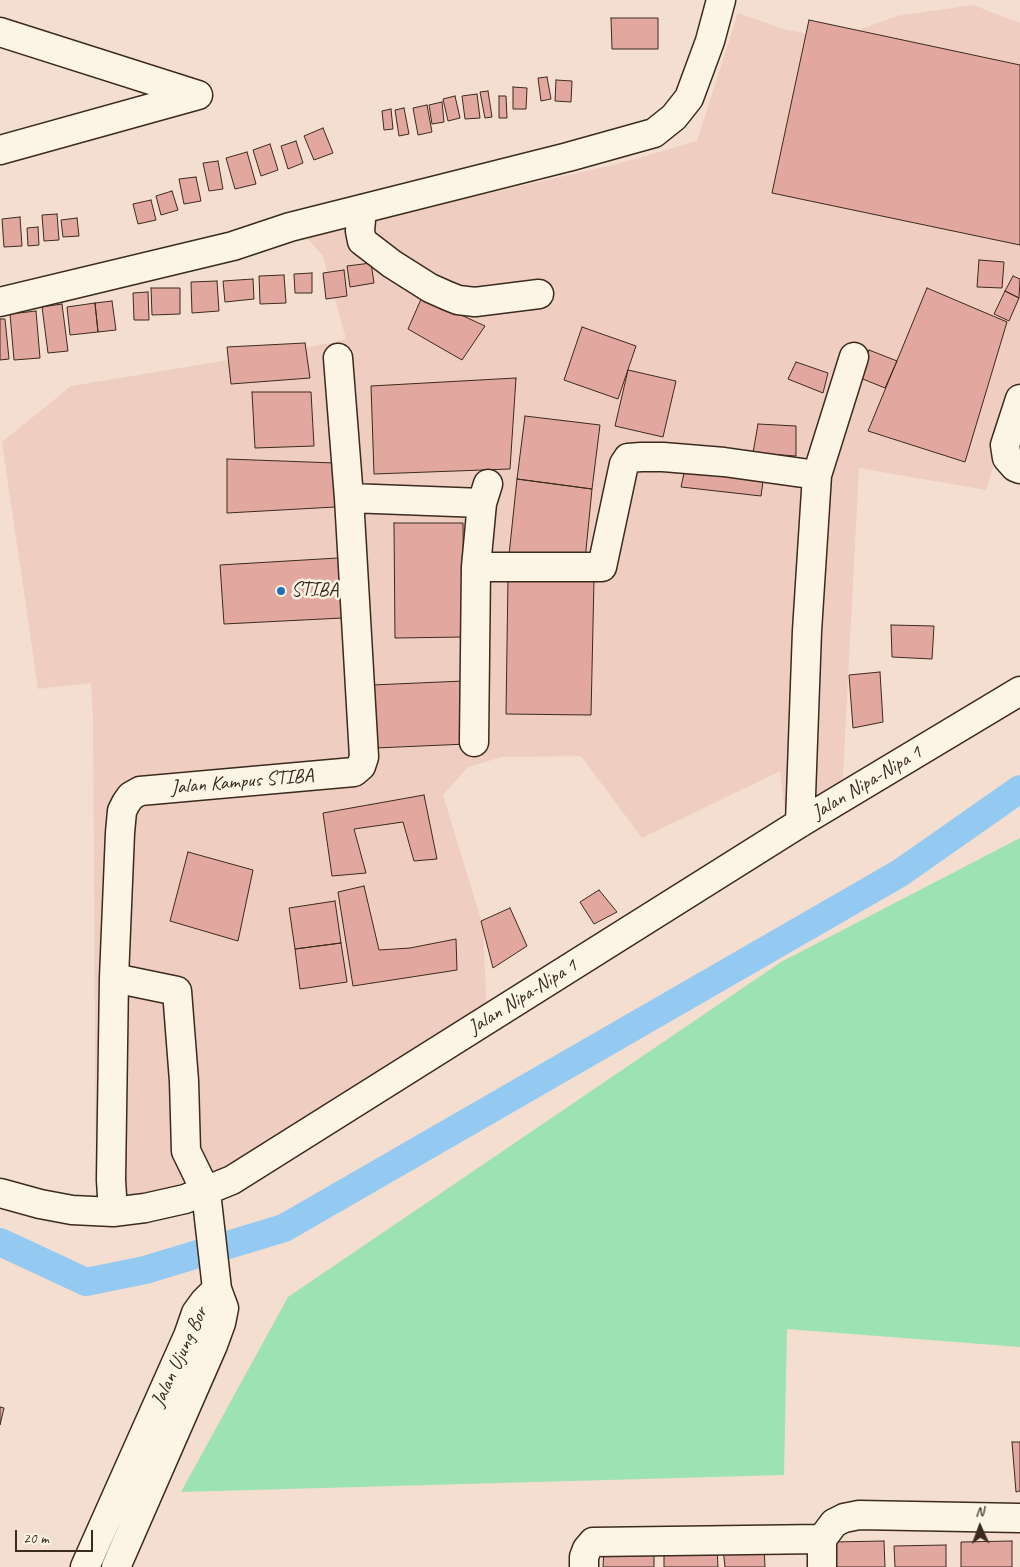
<!DOCTYPE html>
<style>
body{margin:0}
#map{position:relative;width:1020px;height:1567px;overflow:hidden;background:#f4ded0;font-family:Caveat,sans-serif}
canvas{display:block}
.north{position:absolute;left:955px;top:1502px;width:50px;height:50px;-webkit-text-stroke:4px #fcf5e5;paint-order:stroke;rotate:358deg;font-size:14px;font-weight:700;line-height:20px;text-align:center;color:#3b2a1e}
.north::after{content:'';display:block;margin:auto;width:18px;height:22px;background:#3b2a1e;clip-path:polygon(50% 0,100% 100%,50% 72%,0 100%)}
.scale{position:absolute;left:15px;top:1530px;width:78px;height:22px;box-sizing:border-box;border:2px solid #3b2a1e;border-top:0;padding-left:6px;font-size:15px;line-height:18px;white-space:nowrap;color:#3b2a1e;-webkit-text-stroke:4px #fcf5e5;paint-order:stroke}
</style>
<div id="map">
<canvas width="1020" height="1567"></canvas>
<div class="north">N</div>
<div class="scale">20 m</div>
</div>
<script>
const ctx = document.querySelector('canvas').getContext('2d');
ctx.lineJoin = 'round';
function paint(path, color) { ctx.fillStyle = color; ctx.fill(path, 'evenodd'); }
const toPath = rows => new Path2D(rows.map(r => 'M' + r).join(''));
function trace(path, color, width, dash) { ctx.strokeStyle = color; ctx.lineWidth = width; ctx.lineCap = dash ? 'butt' : 'round'; ctx.setLineDash(dash || []); ctx.stroke(path); }
function label(font, color, halo, rows, align = 'center') {
  ctx.font = font + ' Caveat,sans-serif'; ctx.lineWidth = 5; ctx.setLineDash([]); ctx.textBaseline = 'middle'; ctx.strokeStyle = halo; ctx.fillStyle = color; for (const [text, x, y, turn = 0] of rows) {
    ctx.save(); ctx.translate(x, y); ctx.rotate((+turn || 0) * Math.PI / 180); ctx.textAlign = isNaN(turn) ? turn : align; if (halo) ctx.strokeText(text, 0, 0); ctx.fillText(text, 0, 0); ctx.restore();
  }
}
paint(toPath([
 [973,5,1020,23,1020,383,986,490,859,468,842,793,787,831,780,771,642,838,581,756,502,757,468,767,443,795,483,926,487,1018,228,1178,96,1204,93,718,91,683,38,689,2,442,71,386,331,343,346,339,323,256,304,235,613,165,697,141,738,13,784,29,834,39,897,16]
]), '#efcec1');
paint(toPath([
 [1020,838,1020,1347,787,1329,784,1475,181,1492,288,1297,781,962]
]), '#9de3b1');
trace(toPath([
 [0,1242,86,1282,145,1270,284,1228,900,873,1020,789]
]), '#94caf2', 28);
const building = toPath([
 [611,18,658,18,658,49,612,49,611,18],
 [809,20,1020,65,1020,245,772,193,809,20],
 [547,77,551,99,541,101,538,78,547,77],
 [556,80,572,81,571,102,555,101,556,80],
 [513,87,527,88,526,109,513,109,513,87],
 [488,91,492,117,485,118,480,92,488,91],
 [477,94,480,118,465,119,462,96,477,94],
 [455,96,460,118,448,121,443,99,455,96],
 [499,96,506,96,507,118,499,118,499,96],
 [442,102,444,122,432,124,429,105,442,102],
 [427,105,432,132,418,135,413,108,427,105],
 [404,108,409,134,399,136,395,110,404,108],
 [391,109,393,129,384,130,382,111,391,109],
 [323,128,333,153,314,160,304,136,323,128],
 [296,141,303,163,288,169,281,146,296,141],
 [270,144,278,170,261,176,253,150,270,144],
 [247,152,256,184,235,189,226,158,247,152],
 [218,161,223,189,209,191,203,163,218,161],
 [196,177,201,201,184,204,179,179,196,177],
 [172,191,178,210,161,215,156,196,172,191],
 [151,200,156,220,138,224,133,204,151,200],
 [57,214,59,240,44,241,42,215,57,214],
 [20,217,22,246,4,247,2,219,20,217],
 [77,218,79,236,63,237,61,220,77,218],
 [38,227,39,245,28,246,27,228,38,227],
 [979,260,1004,262,1002,288,977,287,979,260],
 [371,263,374,283,350,287,347,266,371,263],
 [344,270,347,296,326,299,323,273,344,270],
 [312,273,312,293,295,293,294,274,312,273],
 [284,275,286,303,260,304,259,276,284,275],
 [1013,276,1020,279,1019,298,1005,291,1013,276],
 [253,279,254,299,225,302,223,281,253,279],
 [217,281,219,311,192,313,191,282,217,281],
 [151,288,180,288,180,314,152,315,151,288],
 [927,288,1007,322,965,462,868,431,927,288],
 [1005,291,1019,298,1009,321,994,314,1005,291],
 [148,292,149,320,134,320,133,293,148,292],
 [422,297,485,326,462,360,408,329,422,297],
 [112,301,116,330,98,332,95,303,112,301],
 [95,303,98,332,70,335,67,307,95,303],
 [62,304,68,351,48,353,42,307,62,304],
 [36,311,40,358,14,360,10,314,36,311],
 [0,319,5,319,9,359,0,360,0,319],
 [582,327,636,346,618,399,564,380,582,327],
 [305,343,310,378,231,384,227,347,305,343],
 [869,350,897,361,885,388,858,377,869,350],
 [796,362,828,373,823,393,788,379,796,362],
 [628,370,676,381,663,437,615,426,628,370],
 [516,378,510,469,374,474,371,386,516,378],
 [252,392,311,392,314,446,255,448,252,392],
 [525,416,600,425,592,489,517,479,525,416],
 [758,424,796,426,796,456,753,453,758,424],
 [227,459,335,463,335,507,227,513,227,459],
 [686,464,764,474,761,496,681,487,686,464],
 [517,479,592,489,585,560,509,555,517,479],
 [394,523,463,523,464,637,395,638,394,523],
 [338,558,342,618,224,624,220,565,338,558],
 [508,577,594,579,591,715,506,714,508,577],
 [891,625,934,626,932,659,892,657,891,625],
 [880,672,883,722,853,728,849,675,880,672],
 [464,681,467,744,375,748,372,685,464,681],
 [424,795,437,859,414,861,403,822,354,829,366,873,332,876,323,813,424,795],
 [188,852,253,870,238,941,170,921,188,852],
 [364,886,379,950,410,948,456,939,457,970,353,986,338,892,364,886],
 [599,890,617,912,594,924,580,902,599,890],
 [335,901,341,943,295,949,289,908,335,901],
 [510,908,527,946,493,968,481,921,510,908],
 [341,943,347,982,300,989,295,949,341,943],
 [0,1407,4,1408,0,1425,0,1407],
 [1012,1442,1020,1442,1020,1491,1016,1492,1012,1442],
 [884,1541,885,1567,833,1567,833,1542,884,1541],
 [1012,1541,1012,1567,961,1567,961,1542,1012,1541],
 [946,1545,946,1567,895,1567,894,1546,946,1545],
 [764,1546,765,1567,725,1567,723,1548,764,1546],
 [717,1547,718,1567,664,1567,664,1548,717,1547],
 [604,1548,654,1549,654,1567,603,1567,604,1548]
]);
paint(building, '#e2a89f');
trace(building, '#3b2a1e', 1);
const minor = toPath([
 [0,32,198,95,0,150],
 [362,209,360,231,362,241,392,264,430,288,448,296,458,300,475,302,539,294],
 [0,302,233,246,290,227,568,157,654,133,674,117,689,98,710,41,721,0],
 [1020,399,1005,445,1007,458,1015,467,1020,469],
 [349,498,482,503],
 [476,567,602,567,624,464,628,458,641,457,663,457,724,462,817,475],
 [474,742,476,567,482,503,488,484],
 [800,823,807,631,817,475,854,357],
 [114,978,177,991,184,1081,186,1151,206,1192,217,1289,224,1308,221,1323,213,1345,116,1567],
 [0,1193,40,1204,72,1210,113,1212,145,1208,185,1199,232,1180,800,823,1020,691],
 [113,1212,111,1180,114,978,120,833,122,811,126,803,131,796,140,791,354,772,361,766,364,757,349,498,338,358],
 [85,1567,188,1336,196,1313,204,1302,217,1289],
 [584,1567,584,1557,587,1549,593,1542,822,1539],
 [822,1567,822,1539,834,1523,844,1518,859,1515,1020,1518]
]);
trace(minor, '#3b2a1e', 31);
trace(minor, '#fcf5e5', 28);
for (const [x, y, r, color] of [
 [281,591,5,"#1f6fb2"]
]) { const dot = new Path2D(); dot.arc(x, y, r, 0, 2 * Math.PI); ctx.fillStyle = color; ctx.fill(dot); trace(dot, '#fcf5e5', 2); }
label('20px', '#3b2a1e', '#fcf5e5', [
 ["STIBA",291,591]
], 'left');
label('20px', '#3b2a1e', '#fcf5e5', [
 ["Jalan Kampus STIBA",242,782,-5],
 ["Jalan Nipa-Nipa 1",867,783,-31],
 ["Jalan Nipa-Nipa 1",523,997,-32],
 ["Jalan Ujung Bor",180,1357,-65]
]);
</script>
